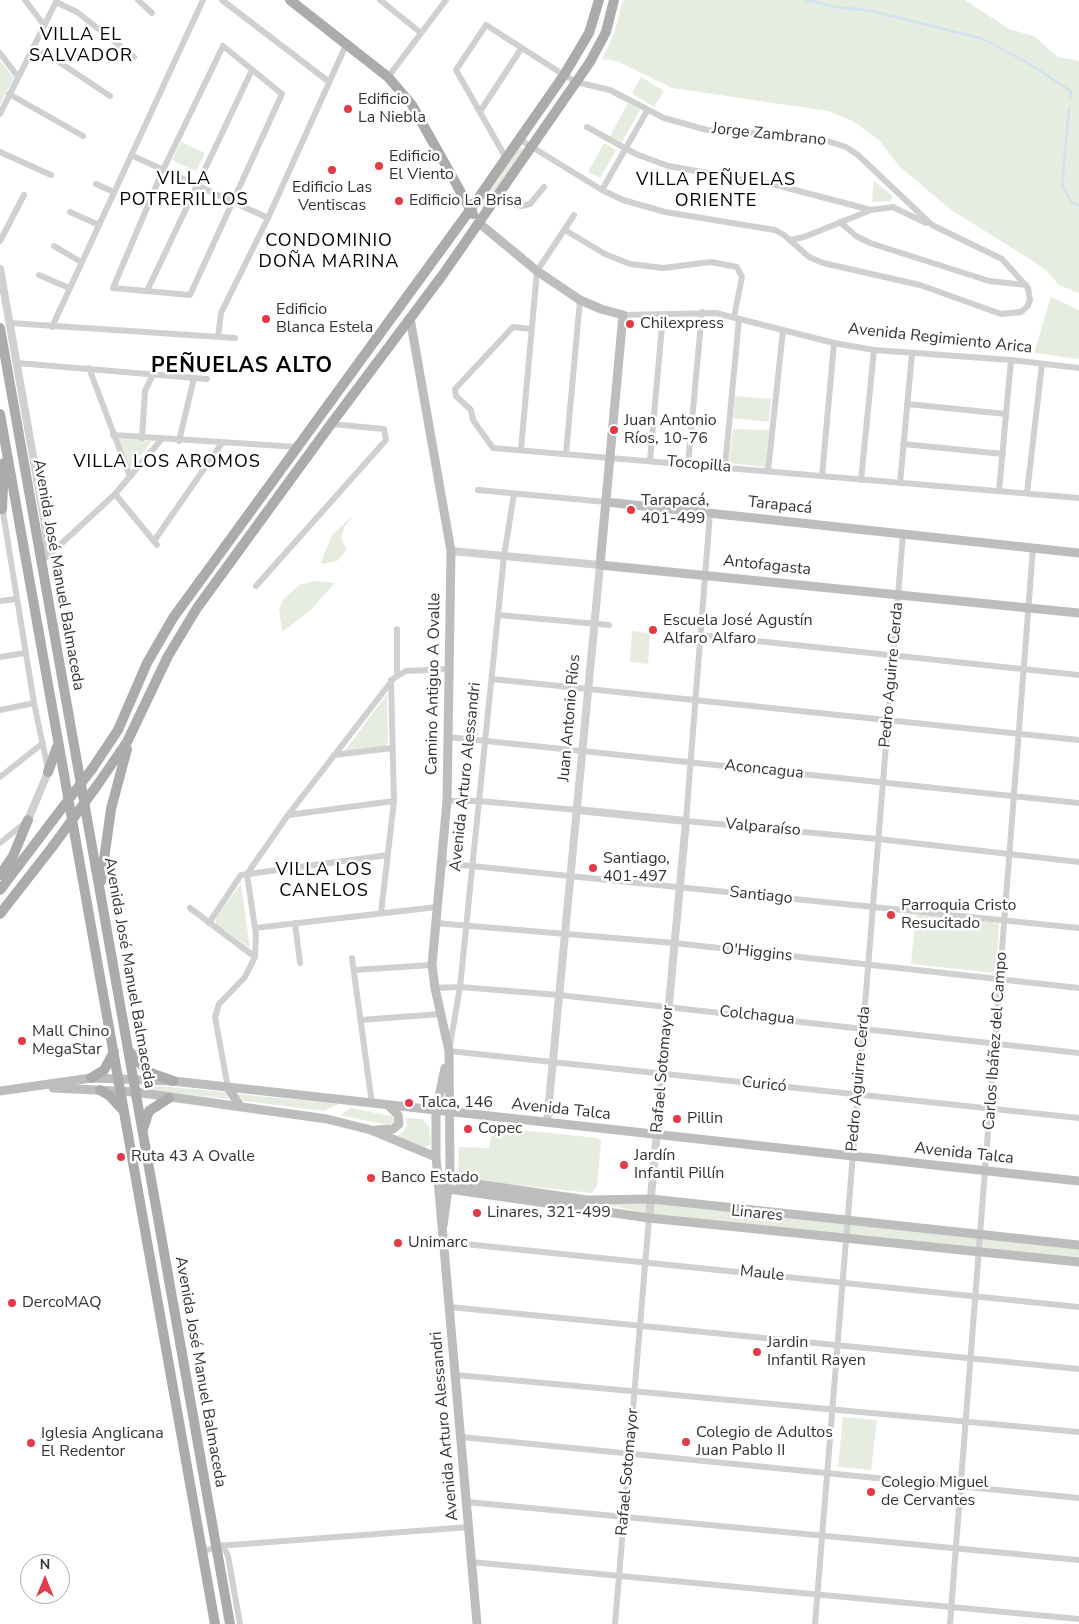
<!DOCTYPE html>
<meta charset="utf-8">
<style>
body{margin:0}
#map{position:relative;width:1079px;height:1624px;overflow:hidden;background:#fff;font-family:"Nunito Sans",sans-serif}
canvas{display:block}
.north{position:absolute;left:20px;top:1554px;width:50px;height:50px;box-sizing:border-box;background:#fff;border:1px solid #adadad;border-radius:50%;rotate:0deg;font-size:14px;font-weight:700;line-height:20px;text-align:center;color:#333}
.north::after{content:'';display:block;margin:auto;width:18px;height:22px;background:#e63946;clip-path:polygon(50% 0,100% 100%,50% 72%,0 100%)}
</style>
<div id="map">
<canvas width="1079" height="1624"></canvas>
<div class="north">N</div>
</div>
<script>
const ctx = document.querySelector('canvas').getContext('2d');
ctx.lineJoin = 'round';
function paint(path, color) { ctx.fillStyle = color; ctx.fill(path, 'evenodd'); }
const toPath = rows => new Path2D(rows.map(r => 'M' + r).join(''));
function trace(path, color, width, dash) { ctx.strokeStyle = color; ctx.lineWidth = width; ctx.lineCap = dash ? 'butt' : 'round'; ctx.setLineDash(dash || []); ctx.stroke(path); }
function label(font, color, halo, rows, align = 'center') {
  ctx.font = font + ' "Nunito Sans",sans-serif'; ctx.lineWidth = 5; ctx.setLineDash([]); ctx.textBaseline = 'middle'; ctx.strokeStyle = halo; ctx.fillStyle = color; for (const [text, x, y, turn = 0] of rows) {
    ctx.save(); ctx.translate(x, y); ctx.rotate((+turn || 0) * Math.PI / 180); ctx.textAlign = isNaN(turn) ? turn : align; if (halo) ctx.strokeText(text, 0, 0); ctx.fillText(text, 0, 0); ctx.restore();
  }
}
paint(toPath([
 [623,0,965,0,1009,29,1034,36,1058,57,1079,61,1079,293,1059,285,1045,269,950,209,899,166,879,140,853,121,828,111,672,88,617,61,602,59,614,34],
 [0,61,14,78,0,104],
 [641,77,664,91,654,107,632,93],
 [628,103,640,110,622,142,610,136],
 [181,142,205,153,196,171,172,160],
 [604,143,616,150,600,178,588,172],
 [520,147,524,149,483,210,481,204],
 [874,181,893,196,890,201,872,202],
 [1051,297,1079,310,1079,359,1034,353],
 [735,396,771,399,769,422,733,418],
 [733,429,769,430,766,467,729,463],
 [119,439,152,441,129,469,117,442],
 [350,518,351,519,345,526,341,538,347,550,337,561,323,564,321,562,332,535],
 [315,581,335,583,311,610,282,632,279,609,283,600,299,585],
 [632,631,650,633,648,664,630,662],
 [387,694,388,743,384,747,344,752],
 [241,884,250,948,216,924,216,918],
 [916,914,999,923,996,973,911,964],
 [148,1085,225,1092,229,1099,154,1091,149,1090],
 [237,1094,339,1104,324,1111,244,1101],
 [351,1108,391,1116,395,1121,388,1125,340,1115],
 [405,1118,422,1119,429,1126,431,1144,425,1147,397,1136,404,1131,407,1125],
 [493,1127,597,1138,601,1141,597,1186,592,1193,461,1179,458,1176,459,1147,489,1148],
 [604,1204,654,1204,1079,1249,1079,1259,654,1215],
 [843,1417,877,1420,871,1470,838,1467]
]), '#e6ecdf');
trace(toPath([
 [806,0,837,7,872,11,983,39,1026,62,1071,91,1070,97],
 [1069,109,1062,185,1071,202,1079,205]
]), '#cfe2ee', 2.5);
trace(toPath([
 [25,0,44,25],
 [138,0,152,13],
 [222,0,328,81],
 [380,0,421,33],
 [56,2,77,12,134,57],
 [223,46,282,94,190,295,113,288,163,170,223,46],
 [33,49,53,58,110,96],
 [0,53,18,77],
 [388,77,446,0],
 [9,94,83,136],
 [481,110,521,49],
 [0,114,57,0],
 [587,127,636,154,668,166,776,185,871,210],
 [0,152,51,175],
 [131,155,268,218],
 [506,158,456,70,486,25,564,75,576,82,610,90,664,118,707,130,818,138,846,147,858,155,932,225,1002,259,1028,288,1030,300,1027,307,1021,312,1001,314,920,285,823,263,809,257,784,235,775,230,665,212,623,200,602,190,519,139],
 [96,184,114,192],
 [602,190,647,111],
 [495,200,522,206,530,204,544,187],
 [70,212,99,225],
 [840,222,856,236,870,243,989,281,1026,285],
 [565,230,605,254,630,264,663,268,711,262,737,267,742,277,734,317],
 [790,240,804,237,871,210,893,207,926,223],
 [0,241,24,195],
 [54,246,81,262],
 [39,275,69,288],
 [147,291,252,70],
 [623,315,716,313,834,343,874,350,1011,360,1079,368],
 [10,323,235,338],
 [52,327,203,0],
 [531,329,513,327,455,389,456,396,471,410,473,420,493,448,1079,498],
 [218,337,221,313,268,218,346,45],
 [17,363,207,379],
 [89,368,130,477],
 [907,404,1006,414],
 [113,435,297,447],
 [142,438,145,391,153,374],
 [179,441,194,378],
 [903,444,1003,454],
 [521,449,537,271,574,215],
 [566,453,580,300],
 [650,460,663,315],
 [688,464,702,312],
 [725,467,739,319],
 [768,471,783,330],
 [822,476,834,343],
 [861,480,874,350],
 [900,483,912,354],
 [478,490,606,502],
 [999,491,1011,360],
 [1027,493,1042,364],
 [115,494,157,545],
 [514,494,504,556,460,987,449,1051,1079,1118],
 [2,506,34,703,48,769],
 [710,513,686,821,878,839,1079,862],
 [154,541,222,443],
 [48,556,115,494,161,440],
 [256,586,386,440,384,429,331,424],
 [0,601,16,599],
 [498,615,609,625],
 [700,635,1079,675],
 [0,657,25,653],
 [397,675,397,629],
 [492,679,1079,740],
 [0,710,34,703],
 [448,737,1079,803],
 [334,755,392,748],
 [0,777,43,743],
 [447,801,479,801,577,810],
 [288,815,394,801],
 [0,843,26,822],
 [442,863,1079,928],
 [190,908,255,957],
 [381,913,394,801,391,680],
 [209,923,241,875,388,855],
 [295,923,300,963],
 [435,923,674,943,1079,988],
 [255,928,437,907],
 [352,958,372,1104],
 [354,970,432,965],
 [435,988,460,987,559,995,1079,1053],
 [361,1020,440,1014],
 [228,1088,215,1017,219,1004,245,977,255,957,256,935,247,874,288,815,394,678,406,671,449,669],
 [445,1242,1079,1307],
 [450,1307,1079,1369],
 [456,1375,1079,1432],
 [461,1437,1079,1498],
 [467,1502,1079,1560],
 [223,1545,228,1556,240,1624],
 [202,1552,218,1546,469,1527],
 [471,1562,1079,1619],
 [615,1624,649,1218],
 [815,1624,903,534],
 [950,1624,1033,548]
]), '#d0d0d0', 6);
trace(toPath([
 [0,269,45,524,48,556],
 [451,551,600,565,547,1123],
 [577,810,686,821,649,1218],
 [28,820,48,772]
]), '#d0d0d0', 8);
trace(toPath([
 [479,223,537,271,580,300,601,309,623,315,600,565,1079,613],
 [410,318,451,551,447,801,432,965,435,988,449,1051,450,1174,443,1226],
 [606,502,1079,553],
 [445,1068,436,1111,436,1157,477,1624],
 [53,1088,135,1092,327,1119,371,1130,436,1157],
 [228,1088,241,1107],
 [0,1091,91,1078,173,1081,1079,1181],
 [376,1130,393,1129,399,1124,398,1115,389,1106],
 [450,1174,458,1181,463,1182,587,1200,651,1199,1079,1245],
 [438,1179,449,1189,649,1218,1079,1262]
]), '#bdbdbd', 9);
trace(toPath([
 [290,0,388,77,412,105,473,214],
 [0,328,230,1624],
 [0,414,215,1624],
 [2,509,4,463],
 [92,769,118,730,147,663,173,618,470,210,564,75,589,33,599,0],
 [48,772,57,747],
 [96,787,127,742,168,656,197,608,331,424,444,273,590,62,606,32,614,0],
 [0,875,13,856,28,820],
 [101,881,111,809,127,749],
 [0,890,53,820],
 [0,914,53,846],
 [130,1052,148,1072,173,1081],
 [91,1078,104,1070,114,1052],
 [100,1090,110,1096,122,1109],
 [143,1129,149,1111,169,1098]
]), '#ababab', 10);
trace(toPath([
 [53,820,92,769],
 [53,846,96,787]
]), '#ababab', 10);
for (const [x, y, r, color] of [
 [348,109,5,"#e63946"],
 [379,166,5,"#e63946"],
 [332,170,5,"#e63946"],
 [399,201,5,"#e63946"],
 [266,319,5,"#e63946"],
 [630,324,5,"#e63946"],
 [614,430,5,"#e63946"],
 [631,510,5,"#e63946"],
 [653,630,5,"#e63946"],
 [593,868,5,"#e63946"],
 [891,915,5,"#e63946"],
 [22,1041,5,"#e63946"],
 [409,1103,5,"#e63946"],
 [677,1119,5,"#e63946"],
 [468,1129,5,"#e63946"],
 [121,1157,5,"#e63946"],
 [624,1165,5,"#e63946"],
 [371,1178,5,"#e63946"],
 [477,1213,5,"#e63946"],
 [398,1243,5,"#e63946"],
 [12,1303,5,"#e63946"],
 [757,1352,5,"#e63946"],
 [686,1442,5,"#e63946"],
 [31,1443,5,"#e63946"],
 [871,1492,5,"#e63946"]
]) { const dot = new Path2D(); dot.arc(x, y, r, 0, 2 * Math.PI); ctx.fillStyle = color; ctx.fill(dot); trace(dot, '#fff', 2); }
label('16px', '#333', '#fff', [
 ["Edificio",358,100],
 ["La Niebla",358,118],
 ["Edificio",389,157],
 ["El Viento",389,175],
 ["Edificio Las",332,188,"center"],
 ["Ventiscas",332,206,"center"],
 ["Edificio La Brisa",409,201],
 ["Edificio",276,310],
 ["Blanca Estela",276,328],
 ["Chilexpress",640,324],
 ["Juan Antonio",624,421],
 ["Ríos, 10-76",624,439],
 ["Tarapacá,",641,501],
 ["401-499",641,519],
 ["Escuela José Agustín",663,621],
 ["Alfaro Alfaro",663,639],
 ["Santiago,",603,859],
 ["401-497",603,877],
 ["Parroquia Cristo",901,906],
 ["Resucitado",901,924],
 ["Mall Chino",32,1032],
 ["MegaStar",32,1050],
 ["Talca, 146",419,1103],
 ["Pillin",687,1119],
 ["Copec",478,1129],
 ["Jardín",634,1156],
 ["Infantil Pillín",634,1174],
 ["Ruta 43 A Ovalle",131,1157],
 ["Banco Estado",381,1178],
 ["Linares, 321-499",487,1213],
 ["Unimarc",408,1243],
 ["DercoMAQ",22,1303],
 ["Jardin",767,1343],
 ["Infantil Rayen",767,1361],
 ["Colegio de Adultos",696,1433],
 ["Juan Pablo II",696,1451],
 ["Iglesia Anglicana",41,1434],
 ["El Redentor",41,1452],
 ["Colegio Miguel",881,1483],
 ["de Cervantes",881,1501]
], 'left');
label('16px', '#333', '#fff', [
 ["Jorge Zambrano",769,135,6],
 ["Avenida Regimiento Arica",940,339,6],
 ["Tocopilla",699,465,5],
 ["Tarapacá",780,506,6],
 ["Antofagasta",767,566,6],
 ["Avenida José Manuel Balmaceda",58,575,80],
 ["Pedro Aguirre Cerda",892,675,-85],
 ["Camino Antiguo A Ovalle",434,684,-89],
 ["Juan Antonio Ríos",570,718,-85],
 ["Aconcagua",764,770,6],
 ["Avenida Arturo Alessandri",466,777,-84],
 ["Valparaíso",763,828,5],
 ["Santiago",761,896,6],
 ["O'Higgins",757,953,6],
 ["Avenida José Manuel Balmaceda",129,973,80],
 ["Colchagua",757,1016,6],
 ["Carlos Ibáñez del Campo",996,1041,-86],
 ["Rafael Sotomayor",663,1069,-85],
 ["Pedro Aguirre Cerda",859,1079,-85],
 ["Curicó",764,1085,6],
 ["Avenida Talca",561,1110,6],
 ["Avenida Talca",964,1154,6],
 ["Linares",757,1214,6],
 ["Maule",762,1274,6],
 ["Avenida José Manuel Balmaceda",200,1372,80],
 ["Avenida Arturo Alessandri",445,1426,-95],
 ["Rafael Sotomayor",628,1472,-85]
]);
ctx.letterSpacing = '1px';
label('18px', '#000', '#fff', [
 ["VILLA EL",81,36],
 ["SALVADOR",81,57],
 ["VILLA",184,180],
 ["POTRERILLOS",184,201],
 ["VILLA PEÑUELAS",716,181],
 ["ORIENTE",716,202],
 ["CONDOMINIO",329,242],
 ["DOÑA MARINA",329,263],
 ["VILLA LOS AROMOS",167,463],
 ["VILLA LOS",324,871],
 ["CANELOS",324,892]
]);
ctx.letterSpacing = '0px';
ctx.letterSpacing = '1px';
label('bold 21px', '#000', '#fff', [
 ["PEÑUELAS ALTO",242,367]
]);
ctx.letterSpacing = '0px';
</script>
